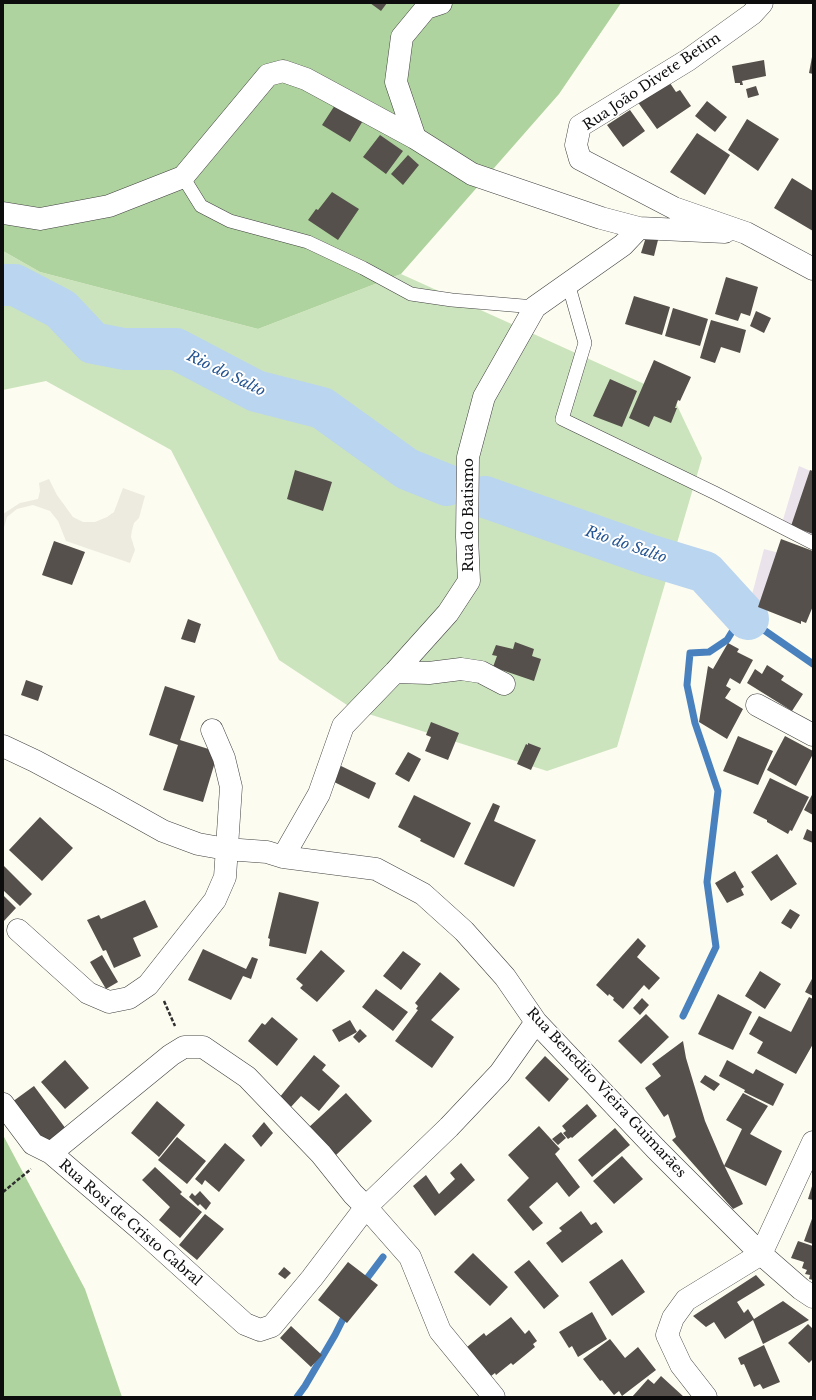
<!DOCTYPE html>
<meta charset="utf-8">
<style>
body{margin:0}
#map{position:relative;width:816px;height:1400px;overflow:hidden;background:#fdfcf0;font-family:"Libre Baskerville",serif}
canvas{display:block}
.frame{position:absolute;inset:0;border:4px solid #0d0d0d;pointer-events:none}
</style>
<div id="map">
<canvas width="816" height="1400"></canvas>
<div class="frame"></div>
</div>
<script>
const ctx = document.querySelector('canvas').getContext('2d');
ctx.lineJoin = 'round';
function paint(path, color) { ctx.fillStyle = color; ctx.fill(path, 'evenodd'); }
const toPath = rows => new Path2D(rows.map(r => 'M' + r).join(''));
function trace(path, color, width, dash) { ctx.strokeStyle = color; ctx.lineWidth = width; ctx.lineCap = dash ? 'butt' : 'round'; ctx.setLineDash(dash || []); ctx.stroke(path); }
function label(font, color, halo, rows, align = 'center') {
  ctx.font = font + ' "Libre Baskerville",serif'; ctx.lineWidth = 4; ctx.setLineDash([]); ctx.textBaseline = 'middle'; ctx.strokeStyle = halo; ctx.fillStyle = color; for (const [text, x, y, turn = 0] of rows) {
    ctx.save(); ctx.translate(x, y); ctx.rotate((+turn || 0) * Math.PI / 180); ctx.textAlign = isNaN(turn) ? turn : align; if (halo) ctx.strokeText(text, 0, 0); ctx.fillText(text, 0, 0); ctx.restore();
  }
}
paint(toPath([
 [799,466,813,472,813,535,782,523],
 [764,549,813,562,800,621,750,602]
]), '#ebe3eb');
paint(toPath([
 [3,251,40,272,258,329,401,274,673,397,702,458,617,747,547,771,353,709,279,660,171,450,46,381,3,390]
]), '#cce4bd');
paint(toPath([
 [3,3,621,3,559,94,401,274,258,329,40,272,3,251],
 [3,1135,85,1289,122,1397,3,1397]
]), '#afd39e');
paint(toPath([
 [49,479,57,495,73,517,83,522,95,522,107,517,114,512,123,488,145,496,139,518,134,523,132,530,131,537,135,550,130,563,66,541,58,521,50,511,33,505,17,509,7,517,3,531,3,514,20,503,38,499,40,491,39,483]
]), '#edebdf');
trace(toPath([
 [683,1016,716,947,707,882,718,791,695,723,687,685,690,653,709,652,727,640,735,627,748,619,813,664],
 [362,1285,383,1257],
 [297,1397,305,1386,335,1335,347,1311]
]), '#4881be', 7);
trace(toPath([
 [3,285,15,285,61,309,93,343,124,349,176,349,256,391,322,408,407,469,447,485],
 [485,497,649,555,705,572,748,619]
]), '#b9d5ef', 42);
paint(toPath([
 [370,3,387,3,381,11],
 [812,57,813,57,813,74,809,73],
 [764,60,766,76,742,81,743,85,740,85,740,83,735,83,732,66],
 [668,80,676,92,680,90,691,106,657,129,637,101],
 [756,86,759,95,748,98,746,89],
 [707,101,727,117,715,132,695,116],
 [337,102,364,119,350,142,322,125],
 [630,110,645,131,623,147,607,125],
 [747,119,779,139,758,171,728,150],
 [697,133,730,155,705,195,670,172],
 [380,135,403,151,386,174,363,157],
 [408,155,419,165,403,185,391,174],
 [792,178,813,191,813,231,774,208],
 [332,192,359,209,338,240,308,220,316,209,318,210],
 [646,237,658,240,654,256,641,253],
 [726,277,758,287,750,316,741,313,738,321,715,314],
 [634,296,670,307,662,335,625,324],
 [673,308,708,319,700,346,665,336],
 [756,311,771,318,764,333,750,326],
 [711,320,746,330,740,353,721,347,715,363,700,358],
 [654,360,691,377,680,401,678,400,675,408,677,408,671,423,654,416,649,427,629,418],
 [610,379,637,391,622,427,593,416],
 [295,470,332,482,323,511,287,499],
 [810,470,813,471,813,534,791,526],
 [781,539,813,551,813,606,806,623,801,621,801,624,758,607],
 [54,541,85,552,72,585,42,575],
 [188,619,201,624,195,643,181,639],
 [515,642,534,649,532,656,541,659,534,681,493,667,497,656,492,655,496,645,513,649],
 [728,643,739,649,737,652,753,660,740,684,730,678,726,686,731,689,725,698,743,709,727,739,699,722,708,666,713,669],
 [767,665,784,676,781,680,803,694,792,711,747,683,755,669,762,674],
 [26,680,43,686,38,701,21,695],
 [165,686,195,696,180,740,218,752,203,802,163,790,178,745,149,735],
 [431,722,459,733,448,760,425,751,431,737,426,735],
 [738,736,773,751,758,785,723,771],
 [785,736,813,751,813,754,796,786,767,770],
 [528,743,541,748,531,770,517,764,526,744,528,745],
 [408,752,421,759,409,782,395,774],
 [337,764,376,783,369,799,330,780],
 [770,778,809,797,792,831,790,830,788,834,767,822,767,820,753,813],
 [813,793,813,815,804,810],
 [414,795,471,823,454,858,420,841,421,839,398,827],
 [493,803,500,806,494,821,536,840,514,887,464,864],
 [40,817,73,848,42,881,9,850],
 [807,829,813,832,813,843,803,839],
 [777,854,797,884,771,901,751,872],
 [3,865,32,894,20,906,3,890],
 [735,871,744,887,741,889,744,895,727,903,715,883],
 [279,892,319,902,306,954,269,946,270,939,268,938],
 [3,895,16,908,3,922],
 [145,900,158,927,133,938,141,956,114,968,106,950,103,951,87,920,99,915,101,919],
 [790,909,800,915,791,929,781,923],
 [638,938,646,946,637,957,660,978,649,990,644,985,623,1009,613,1000,614,998,609,994,608,996,596,985],
 [203,949,246,969,252,957,258,959,251,979,243,976,231,1000,188,980],
 [321,950,345,971,317,1002,300,988,303,985,296,979],
 [403,951,421,964,401,990,383,976],
 [102,955,118,982,106,989,90,962],
 [760,971,781,984,765,1009,745,996],
 [440,972,460,989,431,1020,454,1037,432,1068,395,1041,418,1010,416,1009,418,1006,415,1003],
 [813,977,813,996,805,992],
 [376,989,408,1012,393,1031,362,1007],
 [718,994,752,1012,733,1050,698,1034],
 [809,997,813,999,813,1044,796,1074,757,1053,763,1042,749,1034,759,1016,791,1032],
 [642,998,649,1005,640,1015,633,1008],
 [646,1014,669,1037,641,1064,618,1041],
 [272,1017,298,1039,277,1066,248,1041,262,1023,265,1025],
 [350,1020,357,1032,339,1042,332,1030],
 [360,1029,367,1036,359,1043,353,1037],
 [683,1041,686,1058,705,1121,723,1163,743,1204,733,1209,672,1140,676,1137,668,1114,664,1117,645,1088,661,1076,652,1064],
 [314,1055,326,1065,322,1070,340,1086,319,1111,301,1096,290,1108,279,1098],
 [545,1056,569,1079,549,1102,525,1078],
 [65,1060,89,1088,65,1109,41,1082],
 [727,1060,753,1074,756,1069,784,1084,773,1106,744,1092,745,1090,719,1076],
 [705,1075,720,1084,714,1091,700,1082],
 [34,1086,66,1129,43,1145,12,1102],
 [346,1093,372,1121,335,1156,308,1128],
 [743,1093,768,1106,750,1134,782,1151,766,1186,724,1166,742,1129,726,1120],
 [157,1101,185,1125,159,1157,131,1133],
 [587,1104,597,1116,572,1138,571,1137,568,1139,563,1133,566,1131,562,1126],
 [264,1122,273,1133,261,1147,252,1136],
 [539,1126,560,1149,555,1154,580,1187,569,1197,557,1182,529,1207,543,1223,533,1231,507,1200,529,1178,508,1155],
 [615,1128,630,1145,592,1177,578,1160],
 [561,1132,566,1138,558,1145,552,1139],
 [177,1137,206,1161,187,1184,158,1160],
 [225,1143,245,1160,219,1192,205,1180,202,1185,195,1179],
 [622,1156,643,1179,614,1204,593,1181],
 [461,1163,475,1180,435,1216,413,1186,426,1175,439,1194,455,1179,450,1173],
 [155,1167,182,1192,180,1194,202,1212,180,1238,159,1220,170,1207,142,1180],
 [813,1183,813,1200,808,1199],
 [200,1191,211,1203,206,1210,200,1204,198,1206,189,1197,192,1193,195,1196],
 [581,1211,591,1225,596,1222,603,1232,562,1263,546,1243,562,1231,559,1228],
 [205,1214,224,1229,197,1260,179,1245],
 [813,1216,813,1244,804,1241],
 [798,1241,813,1246,813,1280,809,1279,810,1275,805,1274,807,1270,802,1268,804,1262,791,1258],
 [473,1253,508,1287,490,1306,454,1272],
 [622,1259,645,1292,612,1316,589,1282],
 [529,1260,559,1296,544,1309,514,1272],
 [348,1262,378,1285,347,1323,318,1300],
 [284,1267,291,1273,285,1279,278,1274],
 [756,1275,765,1285,737,1302,744,1313,748,1309,754,1319,783,1301,809,1320,763,1344,753,1320,725,1339,714,1322,706,1327,693,1316],
 [592,1312,607,1339,578,1357,572,1346,569,1348,559,1332],
 [511,1317,525,1334,529,1330,537,1341,533,1344,535,1347,513,1365,511,1363,496,1375,495,1373,491,1376,467,1347,484,1333,486,1336],
 [808,1324,813,1329,813,1359,809,1363,788,1343],
 [291,1326,322,1355,311,1367,280,1338],
 [610,1339,625,1358,638,1347,656,1370,622,1396,619,1391,614,1395,602,1380,600,1381,583,1359],
 [764,1345,780,1382,763,1389,760,1384,754,1387,744,1364,741,1365,738,1358],
 [661,1376,684,1397,632,1397,648,1379,654,1384]
]), '#55504b');
const lane = toPath([
 [183,177,201,206,230,221,308,242,363,268,411,294,452,300,535,307],
 [568,283,585,343,562,419,715,493,813,543]
]);
const street = toPath([
 [441,3,426,8,402,37,396,82,415,138,472,174,601,218,639,228,725,232],
 [762,3,752,14,688,60,580,126,576,145,580,159,674,208,746,233,813,269],
 [3,213,40,219,109,206,183,177,268,75,283,71,306,79,415,138],
 [395,672,429,673,461,669,481,672,504,684],
 [757,705,813,735],
 [3,746,35,761,104,798,163,831,198,844,226,849,267,852,283,857,376,869,423,894,464,931,505,977,536,1022,656,1149,761,1254,801,1289,813,1297],
 [283,857,319,794,343,726,395,672,448,613,469,581,467,537,468,457,484,397,535,307,623,245,639,228],
 [18,930,88,993,109,1002,129,998,148,985,215,900,225,877,231,787,224,758,212,730],
 [3,1104,33,1144,51,1153,141,1230,245,1324,260,1330,272,1326,312,1278,366,1207,410,1257,440,1331,494,1397],
 [51,1153,171,1055,184,1047,203,1047,247,1077,321,1154,353,1194,366,1207,449,1127,500,1073,536,1022],
 [706,1397,681,1365,667,1335,673,1318,686,1300,761,1254,813,1142]
]);
trace(lane, '#404040', 14);
trace(street, '#404040', 23);
trace(toPath([
 [164,1001,175,1026],
 [3,1192,31,1169]
]), '#2f2f2f', 2.5, [4, 2]);
trace(lane, '#fff', 13);
trace(street, '#fff', 22);
label('14px', '#0d0d0d', '#fff', [
 ["Rua João Divete Betim",652,82,-34],
 ["Rua do Batismo",469,515,-90],
 ["Rua Benedito Vieira Guimarães",606,1093,47],
 ["Rua Rosi de Cristo Cabral",130,1223,41]
]);
label('italic 15px', '#245592', '#fff', [
 ["Rio do Salto",226,374,26],
 ["Rio do Salto",626,545,19]
]);
</script>
